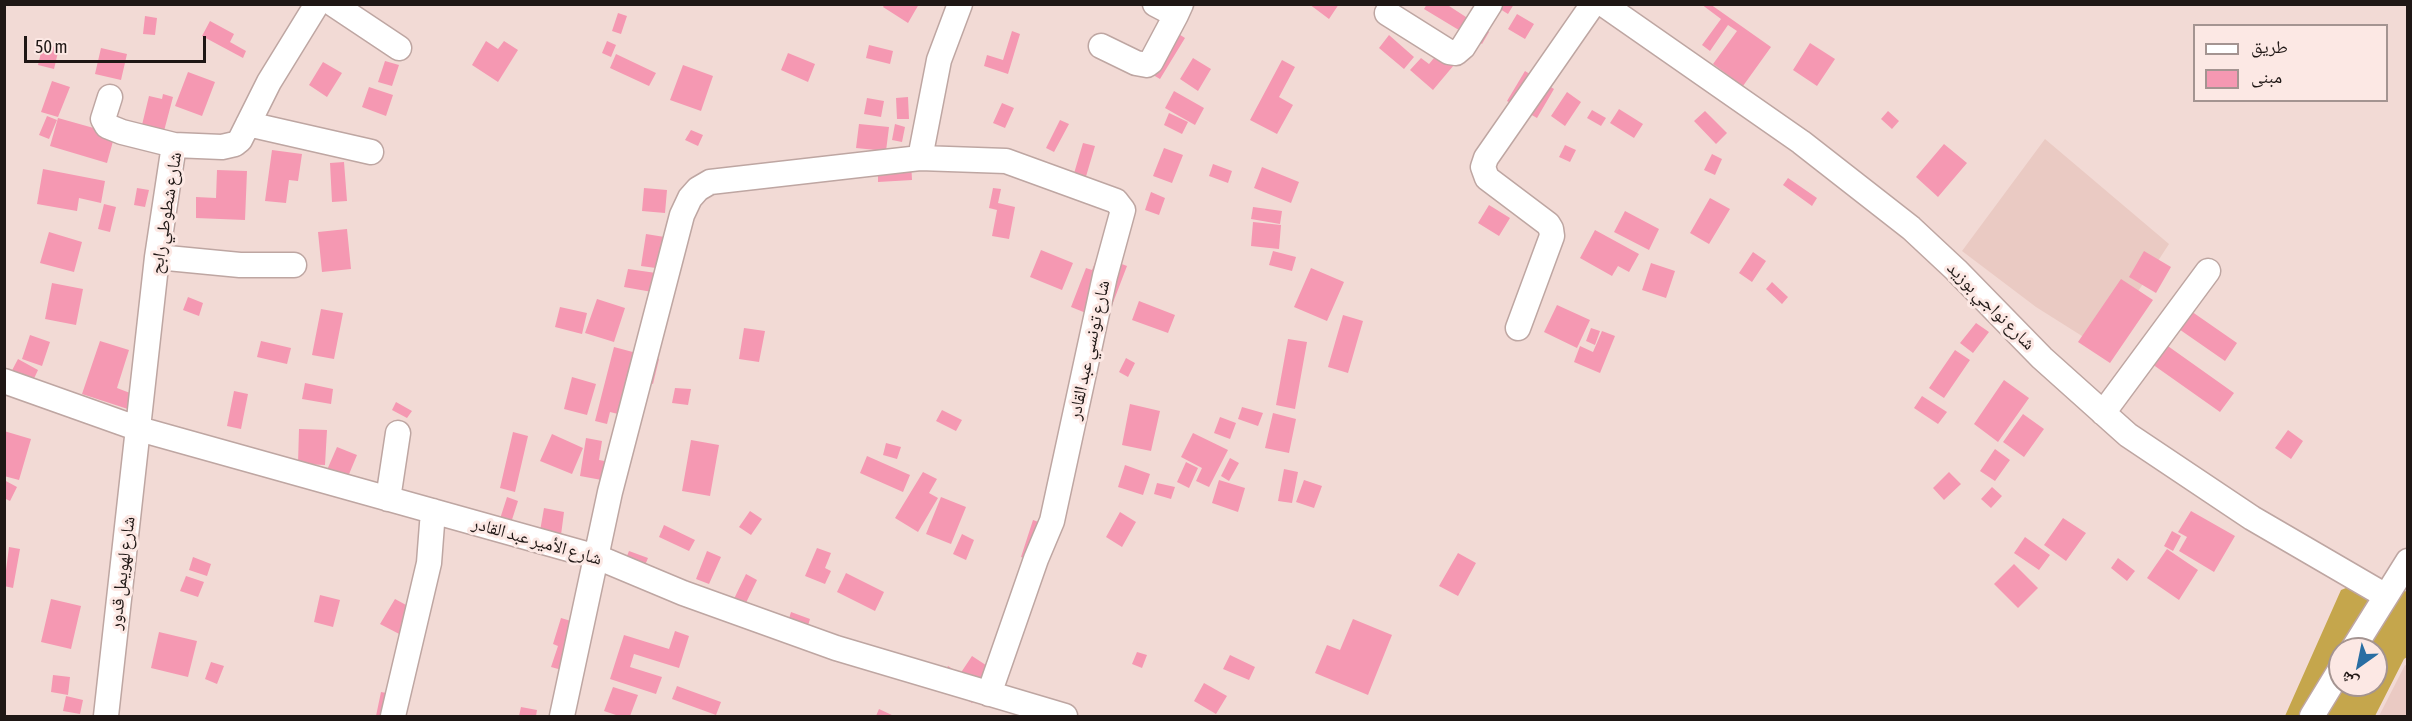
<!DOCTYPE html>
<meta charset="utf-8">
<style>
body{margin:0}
#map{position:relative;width:2412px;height:721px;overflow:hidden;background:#f2dad5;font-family:"Asap Condensed","Noto Naskh Arabic",sans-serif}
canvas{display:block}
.frame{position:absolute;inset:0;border:6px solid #1f1715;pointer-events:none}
.legend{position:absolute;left:2193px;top:24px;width:195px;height:78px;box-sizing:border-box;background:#fce8e4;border:2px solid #a49491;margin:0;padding:8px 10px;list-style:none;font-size:18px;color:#1f1715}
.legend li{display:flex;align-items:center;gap:12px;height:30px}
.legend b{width:30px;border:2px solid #a49491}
.north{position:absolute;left:2328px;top:637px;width:60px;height:60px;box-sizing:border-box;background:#fce8e4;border:2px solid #a49491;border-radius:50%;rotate:213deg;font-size:16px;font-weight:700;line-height:24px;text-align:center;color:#1f1715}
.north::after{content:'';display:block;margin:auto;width:21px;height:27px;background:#296ea3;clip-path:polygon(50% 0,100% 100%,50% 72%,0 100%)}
.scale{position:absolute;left:24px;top:36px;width:182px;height:27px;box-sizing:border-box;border:3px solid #1f1715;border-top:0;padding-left:8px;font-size:18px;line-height:21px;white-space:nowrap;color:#1f1715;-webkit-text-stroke:4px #fce8e4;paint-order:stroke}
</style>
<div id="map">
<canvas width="2412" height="721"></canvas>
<div class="frame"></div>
<ul class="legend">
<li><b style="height:8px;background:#fff"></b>طريق</li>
<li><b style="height:16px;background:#f598b2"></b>مبنى</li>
</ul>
<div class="north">ش</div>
<div class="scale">50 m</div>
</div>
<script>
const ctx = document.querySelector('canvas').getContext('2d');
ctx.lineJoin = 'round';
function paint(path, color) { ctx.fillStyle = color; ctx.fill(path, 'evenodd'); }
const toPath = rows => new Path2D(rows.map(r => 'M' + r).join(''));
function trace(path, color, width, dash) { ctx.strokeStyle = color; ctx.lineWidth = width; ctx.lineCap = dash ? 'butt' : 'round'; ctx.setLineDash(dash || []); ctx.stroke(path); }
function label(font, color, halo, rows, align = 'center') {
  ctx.font = font + ' "Asap Condensed","Noto Naskh Arabic",sans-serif'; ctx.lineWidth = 6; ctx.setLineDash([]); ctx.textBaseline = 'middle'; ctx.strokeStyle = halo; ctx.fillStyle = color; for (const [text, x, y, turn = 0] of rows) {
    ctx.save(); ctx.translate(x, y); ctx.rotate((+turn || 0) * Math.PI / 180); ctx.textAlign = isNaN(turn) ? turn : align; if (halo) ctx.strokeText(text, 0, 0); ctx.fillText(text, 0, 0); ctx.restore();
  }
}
paint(toPath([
 [2045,139,2169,244,2101,348,2036,307,1962,251],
 [2405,665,2408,666,2407,716,2379,716]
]), '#eacac3');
paint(toPath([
 [2356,584,2395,586,2407,592,2407,657,2404,659,2375,716,2285,716,2341,590],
 [2340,649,2376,649,2376,685,2340,685]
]), '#c5a64c');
paint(toPath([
 [885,4,919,4,908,23,883,7],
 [1309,4,1339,4,1329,19],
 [1427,4,1446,4,1489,32,1482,44,1424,9],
 [1492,4,1514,4,1508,14],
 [1701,4,1710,4,1771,47,1743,86,1713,64,1737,31,1728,25,1710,51,1702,45,1721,19],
 [618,13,627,16,621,34,612,31],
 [1517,14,1534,24,1525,39,1508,29],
 [145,16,157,18,155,35,143,34],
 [210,21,234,34,230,42,246,51,243,58,202,36],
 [1166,26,1185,38,1160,79,1148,72],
 [1012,31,1020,34,1008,74,984,66,987,55,1003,60],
 [1389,35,1414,57,1404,69,1379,48],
 [486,41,498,49,504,41,518,50,498,82,472,65],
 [607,41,616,45,611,57,602,53],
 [1810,43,1835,59,1817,86,1793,70],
 [43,44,59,48,54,69,38,65],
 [869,45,893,51,890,64,866,58],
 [101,48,127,54,121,80,95,74],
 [1439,52,1454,65,1433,90,1410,70,1421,58,1429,64],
 [788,53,815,64,808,82,781,70],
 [616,54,656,73,649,86,610,68],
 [1193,58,1211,69,1198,91,1180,79],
 [1282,60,1295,67,1279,97,1293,105,1277,134,1250,120],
 [385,61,399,65,392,86,378,82],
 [323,62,342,73,327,97,309,85],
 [683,65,713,76,701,111,670,100],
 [1525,71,1554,89,1537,118,1507,101],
 [188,72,215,82,202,116,175,106],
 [52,81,70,87,58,117,41,112],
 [369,87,393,95,386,116,362,107],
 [1174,91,1204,108,1195,125,1165,108],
 [1567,92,1581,102,1565,126,1551,116],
 [163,94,173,97,164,131,142,125,149,96,162,99],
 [908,97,909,119,897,119,896,98],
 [867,98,884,101,881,117,864,114],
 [1002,103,1014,108,1005,128,993,123],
 [1619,109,1643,124,1634,138,1610,123],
 [1592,110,1606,118,1601,126,1587,118],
 [1705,111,1727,133,1716,144,1694,121],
 [1888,111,1899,121,1892,129,1881,119],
 [1169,113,1188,122,1182,134,1164,125],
 [47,116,57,120,49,139,39,135],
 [58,118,115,134,107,163,50,146],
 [1060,120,1069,124,1054,152,1046,148],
 [859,124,889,127,886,151,856,148],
 [895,124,905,127,902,142,892,140],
 [691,130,703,135,698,146,685,140],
 [1083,143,1095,146,1082,190,1070,187],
 [1944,144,1967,163,1938,197,1916,177],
 [1565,145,1576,150,1570,162,1559,157],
 [1164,148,1183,155,1172,183,1153,176],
 [272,150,302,154,298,181,289,180,286,203,265,201],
 [1712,154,1722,159,1715,175,1704,170],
 [911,161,912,180,878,182,878,162],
 [344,162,347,201,332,202,330,163],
 [1213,164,1232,171,1228,183,1209,176],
 [1262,167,1299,182,1291,203,1254,188],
 [43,169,105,181,101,203,79,198,77,211,37,204],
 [217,170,247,171,245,220,196,218,196,197,216,198],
 [1788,178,1817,198,1812,206,1783,185],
 [137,188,149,190,145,207,134,205],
 [644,188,667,190,665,213,642,211],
 [993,188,1001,189,998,203,1015,207,1009,239,992,236,997,210,989,208],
 [1151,192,1165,198,1159,215,1145,210],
 [1710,198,1730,209,1709,244,1690,233],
 [104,204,116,207,110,232,98,229],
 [1489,205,1510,218,1499,236,1478,223],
 [1253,207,1282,211,1280,224,1251,219],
 [1625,211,1659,229,1649,250,1614,232],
 [1253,222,1281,225,1279,249,1251,246],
 [347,229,351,269,322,272,318,232],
 [1595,230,1639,254,1629,272,1618,266,1612,276,1580,258],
 [49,232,82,242,74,272,40,263],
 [646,234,683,240,663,269,641,266],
 [1041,250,1073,263,1062,290,1030,277],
 [1273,251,1296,257,1292,271,1269,265],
 [2144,251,2171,267,2156,293,2129,277],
 [1753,252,1766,261,1752,282,1739,273],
 [1098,255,1127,266,1106,321,1071,307,1086,268,1092,270],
 [1651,263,1675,271,1666,298,1642,290],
 [1311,268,1344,282,1327,321,1294,307],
 [628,269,656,273,652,292,624,287],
 [2121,279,2153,300,2110,363,2078,342],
 [1772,282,1788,297,1782,304,1766,289],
 [52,283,83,289,76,325,45,319],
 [188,297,203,303,199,316,183,310],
 [597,299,625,308,614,342,585,333],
 [1139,301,1175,315,1168,333,1132,320],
 [1557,305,1590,320,1577,348,1544,332],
 [560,307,587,313,582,334,555,327],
 [321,309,343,313,334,359,312,355],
 [2188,309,2237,343,2225,361,2176,327],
 [1343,315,1363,321,1348,373,1328,367],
 [1976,323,1989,332,1973,353,1960,343],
 [744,328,765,331,759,362,739,359],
 [1591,328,1600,331,1595,345,1586,341],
 [1602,331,1615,336,1600,373,1574,362,1580,346,1593,352],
 [30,335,50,342,42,366,22,359],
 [1288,339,1307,342,1295,409,1276,405],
 [100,341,129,350,117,388,130,393,138,366,157,372,143,414,82,394],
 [261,341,291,348,287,364,257,357],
 [2165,344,2234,393,2220,412,2152,364],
 [614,347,659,359,653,384,636,379,626,416,610,412,607,424,595,421],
 [1955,350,1970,360,1944,398,1929,388],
 [1126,358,1135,363,1128,377,1119,372],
 [18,359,38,370,29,389,8,378],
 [572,377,596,384,587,415,564,409],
 [2004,380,2029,398,1998,442,1974,424],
 [305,383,333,389,331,404,302,399],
 [675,388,691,389,688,405,672,403],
 [234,391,248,394,241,429,227,426],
 [1922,396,1947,412,1938,424,1914,408],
 [396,402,412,411,407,418,392,410],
 [1130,404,1160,411,1151,451,1122,445],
 [1242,407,1263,413,1258,426,1238,419],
 [942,410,962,420,956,431,936,421],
 [1273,413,1296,419,1289,453,1265,448],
 [2023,414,2044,429,2024,457,2003,442],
 [1220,417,1236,423,1230,439,1214,433],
 [299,429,327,430,325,465,298,464],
 [2288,430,2303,441,2291,459,2275,448],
 [4,431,31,439,19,480,4,476],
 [513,432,528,436,515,492,500,488],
 [1193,433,1228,450,1209,487,1196,481,1202,468,1181,457],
 [552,434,583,448,572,474,540,461],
 [586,438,602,441,599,460,610,462,607,481,580,476],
 [691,440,719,445,710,496,682,491],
 [886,443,901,447,897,459,883,455],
 [337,447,357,455,347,479,327,470],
 [1995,449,2010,460,1995,481,1980,471],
 [867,456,910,475,903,492,860,473],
 [1230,458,1239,463,1229,481,1221,476],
 [1186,462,1198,468,1189,488,1177,482],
 [1125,465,1150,474,1143,495,1118,487],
 [1284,469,1298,472,1292,503,1278,501],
 [923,472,937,479,929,493,938,498,918,532,895,518],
 [1949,472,1961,484,1944,500,1933,488],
 [4,480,17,487,10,501,4,498],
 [1219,480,1245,488,1238,512,1212,503],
 [1304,480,1322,486,1314,508,1296,502],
 [1157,483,1175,487,1171,499,1154,494],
 [1992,487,2002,496,1991,508,1981,499],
 [507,497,518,501,510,526,499,522],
 [941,497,966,507,951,544,926,534],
 [544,508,564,512,561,535,540,531],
 [750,511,762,519,751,535,739,527],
 [2191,511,2235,536,2214,572,2179,551,2187,537,2178,532],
 [1120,512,1136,522,1122,547,1106,537],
 [2063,518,2086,533,2066,561,2044,545],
 [1033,520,1053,527,1041,564,1021,557],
 [664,525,695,540,689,551,659,537],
 [2172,531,2181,536,2173,551,2164,546],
 [962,534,974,540,966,560,953,554],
 [2025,537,2050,555,2039,570,2014,553],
 [9,547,20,549,13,588,4,586],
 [817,548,831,553,825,568,831,571,825,584,805,576],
 [2167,549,2198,570,2179,600,2147,578],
 [629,551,648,558,643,570,624,563],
 [707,551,721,557,709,584,696,579],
 [1458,553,1476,563,1458,596,1439,586],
 [193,557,211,564,207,576,189,570],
 [2118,558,2135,571,2127,581,2111,568],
 [2014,564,2038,588,2018,608,1994,584],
 [846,573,884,592,875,611,837,592],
 [746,574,757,580,743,609,732,603],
 [186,576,204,582,198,597,180,591],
 [320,595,340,600,333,627,314,622],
 [51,599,81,606,71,649,41,642],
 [395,599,419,612,405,637,380,624],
 [791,612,810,619,803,642,784,635],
 [561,618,594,628,580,675,551,667,558,646,553,644],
 [1353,619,1392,635,1368,695,1315,673,1327,645,1340,650],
 [675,631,689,636,679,668,634,654,630,667,662,677,656,694,610,679,624,635,669,649],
 [159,632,197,641,188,677,151,668],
 [1137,652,1147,655,1142,668,1132,664],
 [1230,655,1255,667,1249,680,1223,669],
 [972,656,998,673,980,691,972,703,938,681,948,666,960,674],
 [211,662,224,666,217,684,205,679],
 [53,675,70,677,68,695,51,692],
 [1204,683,1227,696,1216,714,1194,701],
 [677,686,721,702,716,715,672,699],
 [613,687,638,695,630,716,619,716,604,711],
 [381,692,402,696,397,716,376,716],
 [66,696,83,700,80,714,63,711],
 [521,707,537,710,536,716,519,716],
 [879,709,894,716,876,716]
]), '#f598b2');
const street = toPath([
 [333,4,399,48],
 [1155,4,1176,15,1181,4],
 [1603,4,1801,142,1911,228,1956,270,2042,358,2128,435,2252,518,2386,596],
 [1387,13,1449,52,1456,53,1463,47,1490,4],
 [1101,46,1136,63,1147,65,1151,62,1176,15],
 [110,97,103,119,107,126,122,132,174,145],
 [248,124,371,152],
 [920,158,939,60,960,4],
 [157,257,240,265,294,265],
 [1518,328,1552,236,1551,229,1548,224,1487,178,1483,167,1486,158,1593,4],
 [4,381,139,429,597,557,683,593,836,648,1065,716],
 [2103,413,2208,271],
 [388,499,398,433],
 [2353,649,2408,561],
 [106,716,157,257,174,145,222,147,235,144,240,140,269,82,317,4],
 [393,716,429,563,433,511],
 [562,716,610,492,682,215,690,198,698,189,710,182,920,158,1006,161,1116,201,1123,210,1105,276,1052,521,1036,559,989,694],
 [2312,716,2340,670]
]);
trace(street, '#bea6a2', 27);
trace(street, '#fff', 24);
label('18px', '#1f1715', '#fce8e4', [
 ["شارع شطوطي رابح",166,213,-81],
 ["شارع نواجي بوزيد",1991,306,45],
 ["شارع تونسي عبد القادر",1089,350,-78],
 ["شارع الأمير عبد القادر",537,541,16],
 ["شارع لهويمل قدور",122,573,-83]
]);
</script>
